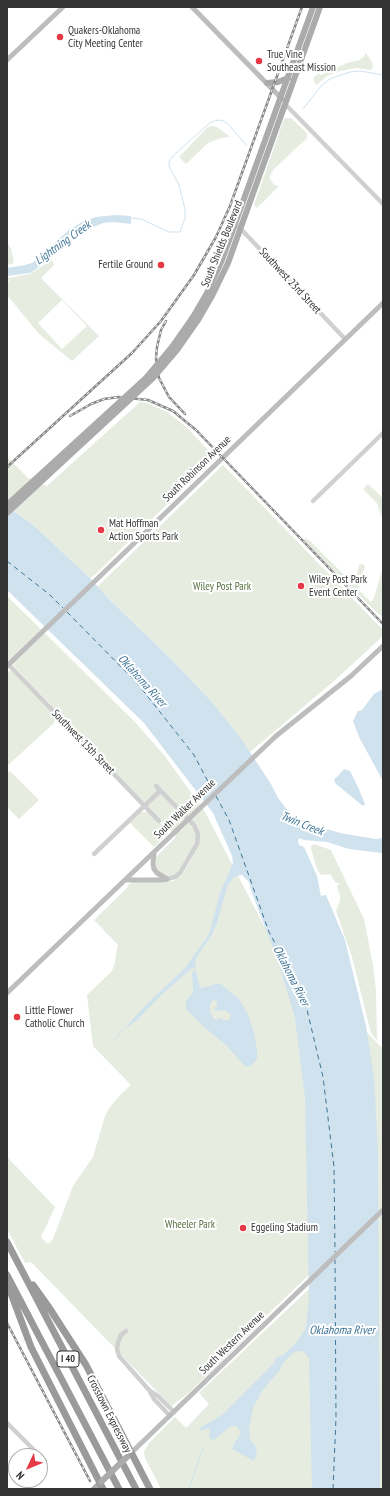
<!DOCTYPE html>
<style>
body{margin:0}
#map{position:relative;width:390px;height:1496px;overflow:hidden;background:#fff;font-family:"PT Sans Narrow",sans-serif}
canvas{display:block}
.frame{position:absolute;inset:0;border:8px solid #333;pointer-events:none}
.north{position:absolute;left:8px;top:1448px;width:40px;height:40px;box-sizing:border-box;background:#fff;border:1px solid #adadad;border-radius:50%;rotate:226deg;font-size:11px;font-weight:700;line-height:16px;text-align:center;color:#333}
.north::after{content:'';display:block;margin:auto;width:14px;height:18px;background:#e63946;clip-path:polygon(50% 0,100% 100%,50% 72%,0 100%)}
</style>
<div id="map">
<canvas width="390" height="1496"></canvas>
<div class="frame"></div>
<div class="north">N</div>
</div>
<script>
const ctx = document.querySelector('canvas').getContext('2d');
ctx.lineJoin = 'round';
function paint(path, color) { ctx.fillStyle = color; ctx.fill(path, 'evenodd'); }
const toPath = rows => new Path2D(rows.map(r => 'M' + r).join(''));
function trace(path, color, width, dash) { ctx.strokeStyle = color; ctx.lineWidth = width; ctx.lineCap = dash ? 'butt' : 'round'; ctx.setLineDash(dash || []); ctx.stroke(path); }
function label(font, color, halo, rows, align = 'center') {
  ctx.font = font + ' "PT Sans Narrow",sans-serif'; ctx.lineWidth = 4; ctx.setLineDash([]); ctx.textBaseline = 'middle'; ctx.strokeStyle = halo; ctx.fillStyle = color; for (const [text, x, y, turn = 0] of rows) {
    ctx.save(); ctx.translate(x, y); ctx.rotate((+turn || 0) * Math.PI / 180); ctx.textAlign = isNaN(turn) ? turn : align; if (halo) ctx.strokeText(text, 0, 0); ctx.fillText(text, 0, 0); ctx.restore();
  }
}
paint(toPath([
 [366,53,372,62,373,68,371,70,356,68,340,71,327,76,316,85,313,78,318,74,321,75,347,63,359,60,364,57],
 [286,118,291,118,307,133,307,138,273,170,270,176,270,179,274,185,279,186,257,208,254,205,284,119],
 [212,126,217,127,230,137,221,138,208,143,186,164,179,157,208,127],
 [7,242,11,249,14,262,12,264,7,265],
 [52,260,54,265,41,278,99,336,72,361,39,334,7,295,7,285,9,281,8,278,30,274],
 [62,300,87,326,62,349,38,323],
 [140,402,147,403,167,412,185,426,216,458,135,535,97,573,90,578,31,523,7,507,7,457,28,478,47,486],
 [223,465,383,630,383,636,334,681,250,752,212,702,172,660,97,587],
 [368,484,383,498,383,521,377,503,363,489],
 [305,538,310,541,350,581,353,581,356,578,359,565,362,564,365,566,359,586,360,591,371,602,374,598,383,567,383,609,382,616,377,613,329,566,304,540],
 [7,596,133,720,164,755,205,812,264,926,383,1049,383,1489,161,1489,145,1458,144,1452,149,1443,175,1417,186,1428,209,1404,199,1393,309,1289,309,1275,265,1317,263,1321,217,1366,186,1395,171,1406,33,1264,30,1262,25,1263,7,1229,7,1157,55,1207,41,1237,46,1243,49,1243,53,1239,73,1186,93,1157,105,1116,110,1107,120,1095,131,1085,93,1046,87,995,112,971,115,963,116,953,118,945,94,920,128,887,127,885,134,882,144,881,173,881,182,875,194,855,190,851,178,872,173,876,163,876,156,869,156,857,176,837,7,659],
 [10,671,12,671,57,717,53,724,7,766,7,672],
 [10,771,39,800,19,819,7,807,7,773],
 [148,810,169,832,154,847,130,823,141,812,147,812],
 [314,844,331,850,364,919,373,965,376,991,377,1038,378,1042,371,1033,352,957,336,911,340,900,340,895,337,887,338,885,340,884,335,882,330,874,321,875,317,869,311,849,311,846]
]), '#e6ecdf');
paint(toPath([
 [115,215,131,216,131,224,114,222,103,223,82,232,53,257,41,266,30,273,7,276,7,268,25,265,32,263,70,229,84,221,96,217],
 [7,507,31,523,90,578,108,598,172,660,212,702,242,740,271,784,278,798,292,816,313,825,340,833,376,839,383,838,383,853,382,853,349,849,327,842,304,840,299,838,298,841,299,845,304,847,317,876,321,896,326,895,345,940,366,1026,374,1078,378,1154,380,1489,312,1489,309,1359,305,1353,302,1351,297,1351,293,1353,284,1362,279,1371,262,1391,253,1408,249,1428,250,1440,255,1445,257,1453,254,1461,232,1449,235,1442,239,1437,241,1432,236,1426,231,1426,214,1440,210,1439,209,1437,210,1430,209,1428,199,1431,200,1428,222,1415,273,1364,276,1358,283,1355,296,1343,306,1328,309,1298,305,1097,295,1018,278,961,252,893,249,882,242,875,237,876,233,878,227,887,217,923,212,934,196,958,195,968,192,968,161,995,137,1020,123,1030,148,1003,186,967,209,934,220,893,233,863,232,856,213,813,144,723,7,590],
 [381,690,383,690,383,781,359,737,353,721,358,711,362,710,374,694],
 [344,769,350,771,358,787,365,804,363,806,336,784,334,780],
 [196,971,200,988,210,986,215,984,221,984,239,999,248,1015,254,1033,257,1051,257,1059,250,1066,247,1067,244,1065,227,1046,203,1026,186,1009,186,1001,193,992,192,972],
 [213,1000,218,1001,216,1004,218,1006,214,1008,216,1011,224,1010,229,1013,231,1015,229,1020,224,1020,220,1018,217,1020,214,1019,210,1012,210,1005]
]), '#cfe2ee');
trace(toPath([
 [303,109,321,86,330,79,338,76,350,72,360,71,383,75],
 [130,218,141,219,169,232,180,232,185,218,185,209,179,185,169,166,169,161,176,153,211,122,218,120,224,121,229,125,246,145],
 [194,971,195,966],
 [114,1040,123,1030],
 [189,1489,203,1448]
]), '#cfe2ee', 1);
trace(toPath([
 [7,561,50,595,63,608],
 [67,612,137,683,194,755,214,793],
 [216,796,229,820,269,932,304,997,323,1077,334,1167,335,1252],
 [333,1489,336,1418,335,1260]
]), '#3f7597', 1, [5, 4]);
trace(toPath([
 [285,104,383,204],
 [239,227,345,339],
 [313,501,383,433],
 [7,663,159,821],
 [156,786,194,825,198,834,197,844,180,873,175,877,167,879],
 [94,854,160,791],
 [126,1331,121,1335,118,1342,117,1349,119,1356,149,1390,158,1396,174,1412],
 [150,1392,154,1399,170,1416],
 [7,1423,40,1456],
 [40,1456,45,1461]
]), '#d0d0d0', 4.5);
trace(toPath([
 [192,7,282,99],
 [7,60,63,7],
 [7,666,383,303],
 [276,736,351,676,383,646],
 [154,853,153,864,154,869,157,873,167,879],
 [125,880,161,880,167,879],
 [7,993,177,830],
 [131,1453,383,1210]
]), '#bdbdbd', 5);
trace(toPath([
 [267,83,278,82,288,78],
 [193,317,207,293,222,260,313,7],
 [198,320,212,296,228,263,320,7],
 [94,1489,101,1482]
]), '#ababab', 6);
trace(toPath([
 [7,1242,136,1489],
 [7,1275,119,1489],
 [33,1285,48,1306,86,1365,150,1489],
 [9,1288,31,1347,103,1489]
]), '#9a9a9a', 7);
const rail = toPath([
 [166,321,161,330,157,347,156,358,159,378,169,397,185,414],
 [70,416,91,404,104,399,119,397,148,400,173,411,196,430,383,624],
 [7,467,132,353,161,321,194,275,216,237,230,206,302,7],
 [7,1323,90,1481]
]);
trace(rail, '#888', 2.5);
trace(rail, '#fff', 1, [3]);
trace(toPath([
 [177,830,276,736]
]), '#bdbdbd', 5);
trace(toPath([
 [7,505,146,378,172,347,193,317],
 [7,513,153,378,177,350,198,320],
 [101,1482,127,1457]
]), '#ababab', 6);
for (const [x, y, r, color] of [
 [60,37,4,"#e63946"],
 [259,61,4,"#e63946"],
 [161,265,4,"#e63946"],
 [101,530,4,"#e63946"],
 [301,586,4,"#e63946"],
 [17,1017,4,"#e63946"],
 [243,1228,4,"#e63946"]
]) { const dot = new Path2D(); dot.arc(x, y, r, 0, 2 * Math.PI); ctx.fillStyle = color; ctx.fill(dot); trace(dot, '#fff', 1.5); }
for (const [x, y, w] of [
 [68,1359,22]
]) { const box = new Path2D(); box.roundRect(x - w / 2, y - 8, w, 16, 3); ctx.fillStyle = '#fff'; ctx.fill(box); trace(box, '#333', 1); }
label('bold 10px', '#333', null, [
 ["I 40",68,1359]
]);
label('11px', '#333', '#fff', [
 ["Quakers-Oklahoma",68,31],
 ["City Meeting Center",68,44],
 ["True Vine",267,55],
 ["Southeast Mission",267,68],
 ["Fertile Ground",153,265,"right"],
 ["Mat Hoffman",109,524],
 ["Action Sports Park",109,537],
 ["Wiley Post Park",309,580],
 ["Event Center",309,593],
 ["Little Flower",25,1011],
 ["Catholic Church",25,1024],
 ["Eggeling Stadium",251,1228]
], 'left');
label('11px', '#333', '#fff', [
 ["South Shields Boulevard",222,244,-68],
 ["Southwest 23rd Street",290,281,47],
 ["South Robinson Avenue",197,469,-44],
 ["Southwest 15th Street",83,742,46],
 ["South Walker Avenue",185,809,-44],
 ["South Western Avenue",232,1343,-44],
 ["Crosstown Expressway",109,1414,63]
]);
label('11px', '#56703f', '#fff', [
 ["Wiley Post Park",222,587],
 ["Wheeler Park",190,1225]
]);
label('italic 12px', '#3f7597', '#fff', [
 ["Lightning Creek",63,243,-36],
 ["Oklahoma River",142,681,48],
 ["Twin Creek",302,824,22],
 ["Oklahoma River",291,976,63],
 ["Oklahoma River",342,1331]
]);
</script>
